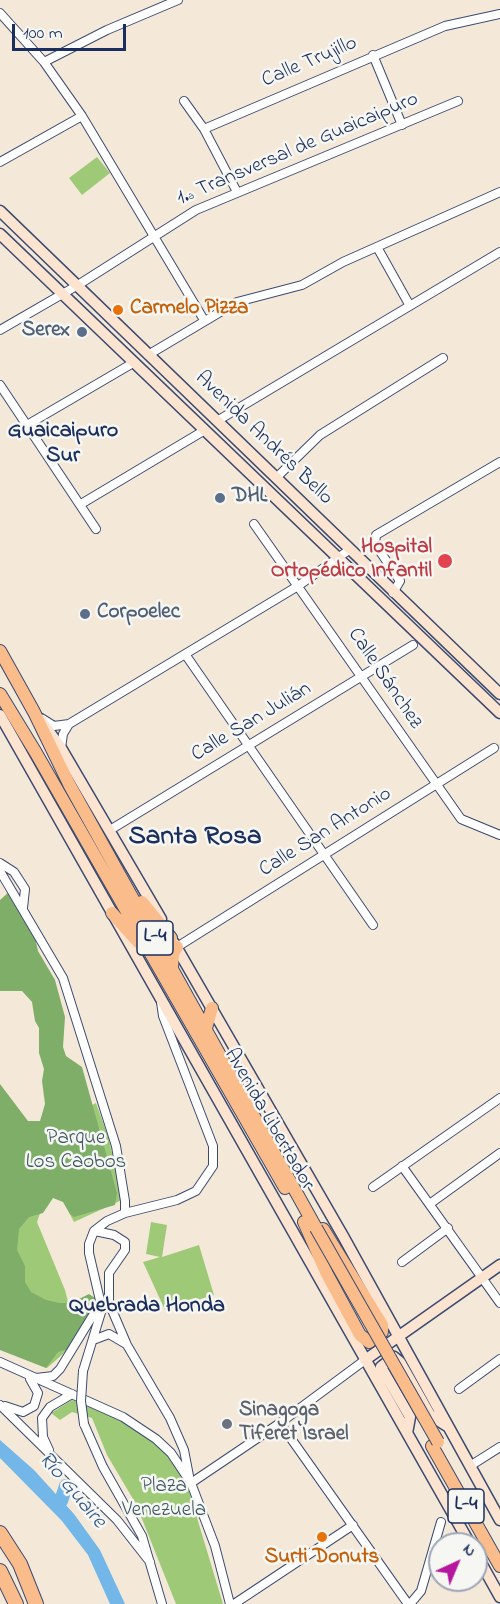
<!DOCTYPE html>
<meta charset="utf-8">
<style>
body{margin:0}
#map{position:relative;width:500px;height:1604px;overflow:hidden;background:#f4e9d9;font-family:"Indie Flower",sans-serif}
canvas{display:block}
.north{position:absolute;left:428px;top:1532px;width:60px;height:60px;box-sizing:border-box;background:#f6f6f2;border:2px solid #9ea6b7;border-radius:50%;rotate:44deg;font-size:16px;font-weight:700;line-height:24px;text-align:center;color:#1b2f5e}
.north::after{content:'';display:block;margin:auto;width:21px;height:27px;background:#b5179e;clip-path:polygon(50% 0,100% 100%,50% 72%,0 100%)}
.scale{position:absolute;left:12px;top:24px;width:114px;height:27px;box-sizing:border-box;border:3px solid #1b2f5e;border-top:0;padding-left:8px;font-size:18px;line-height:21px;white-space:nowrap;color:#1b2f5e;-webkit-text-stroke:4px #f6f6f2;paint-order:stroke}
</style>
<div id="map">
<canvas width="500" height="1604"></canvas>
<div class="north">N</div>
<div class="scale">100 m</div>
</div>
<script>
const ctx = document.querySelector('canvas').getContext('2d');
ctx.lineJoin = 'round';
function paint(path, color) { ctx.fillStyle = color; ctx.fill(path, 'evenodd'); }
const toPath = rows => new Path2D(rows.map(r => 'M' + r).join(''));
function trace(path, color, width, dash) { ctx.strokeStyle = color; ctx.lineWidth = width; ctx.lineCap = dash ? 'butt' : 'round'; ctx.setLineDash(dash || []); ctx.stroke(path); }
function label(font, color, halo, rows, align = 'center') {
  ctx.font = font + ' "Indie Flower",sans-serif'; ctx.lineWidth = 5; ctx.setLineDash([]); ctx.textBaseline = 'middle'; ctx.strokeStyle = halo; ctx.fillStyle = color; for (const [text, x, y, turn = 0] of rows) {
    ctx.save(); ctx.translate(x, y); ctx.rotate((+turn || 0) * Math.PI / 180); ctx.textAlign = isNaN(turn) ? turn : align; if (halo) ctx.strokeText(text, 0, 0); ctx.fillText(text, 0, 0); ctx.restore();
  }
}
paint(toPath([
 [97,157,110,173,82,195,69,178],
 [0,1089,25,1138,96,1103,109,1139,122,1200,74,1222,52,1180,37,1222,65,1290,70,1310,71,1347,47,1368,0,1349],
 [151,1222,167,1225,162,1257,199,1245,214,1295,165,1310,143,1262,160,1257,146,1254],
 [72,1400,130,1424,164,1450,175,1465,188,1488,223,1604,176,1604,136,1504,107,1455,92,1418,72,1412,60,1420,51,1413]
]), '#9eca77');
paint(toPath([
 [10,891,33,928,38,951,55,980,65,1017,63,1047,66,1056,82,1067,117,1193,115,1205,74,1217,70,1214,63,1202,53,1198,43,1213,29,1217,19,1229,17,1250,25,1266,25,1282,31,1292,46,1300,59,1303,71,1303,89,1294,98,1300,72,1348,58,1352,46,1368,0,1350,0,1084,28,1121,40,1121,45,1104,42,1081,44,1069,39,1053,39,1028,35,1021,32,1002,22,991,0,991,0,900]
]), '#7eae68');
paint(toPath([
 [0,1440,34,1470,74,1514,100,1550,125,1604,110,1604,88,1555,62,1521,0,1458]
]), '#72b7e8');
trace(toPath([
 [61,1501,66,1486]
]), '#72b7e8', 14);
const street = toPath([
 [0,13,44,62,82,116,204,320],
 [373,55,402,125],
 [44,62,107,30,178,0],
 [184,101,204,129,237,192],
 [204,129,445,26,500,14],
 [0,162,82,116],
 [377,247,410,306],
 [0,330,78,285,196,210,458,101],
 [148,355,237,302,302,285,343,262,500,192],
 [0,385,96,529],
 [217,421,500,252],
 [27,425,133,363],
 [276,478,320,435,443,358],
 [81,504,205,430],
 [254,524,461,819,500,835],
 [393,593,400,581,375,544,376,535,500,462],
 [185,654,373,925],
 [43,719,54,726,69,724,298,586,349,550],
 [61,748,63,734,69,724],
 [110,830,413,645],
 [0,863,14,872,25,889,23,908],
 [0,871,63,978,116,1146,125,1201,125,1213],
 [177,947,494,748],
 [402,1166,500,1303],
 [373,1187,500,1098],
 [431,1203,500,1153],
 [95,1231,114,1235,125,1242,125,1250,109,1273,109,1303,127,1345,170,1418,184,1450,189,1476],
 [402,1262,448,1228],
 [93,1340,109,1334,126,1344],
 [0,1362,123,1417,156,1439,171,1453,191,1483,215,1546,230,1604],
 [83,1371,102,1309,89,1253,89,1244,94,1231,107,1221,125,1213,177,1200,196,1191,213,1166,213,1146,163,1016,161,1002],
 [36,1378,53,1376,60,1369,101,1302],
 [459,1389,500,1359],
 [0,1405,117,1520,150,1562],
 [5,1406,23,1412,34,1406,38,1393,30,1379],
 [280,1423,408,1604],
 [84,1424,103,1467,142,1536,162,1604],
 [49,1450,43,1437,42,1418,50,1407,72,1394],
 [470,1466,500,1447],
 [191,1483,280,1423,365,1360],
 [234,1604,353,1525],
 [410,1604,421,1591,441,1522]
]);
const secondary = toPath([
 [0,211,500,694],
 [0,234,500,713],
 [0,715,470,1544],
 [40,719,61,748,161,919],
 [174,943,343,1236,500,1520],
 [365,1360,500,1265],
 [407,1433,410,1417,381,1367,394,1357,400,1362,430,1415,447,1426],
 [476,1554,500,1597]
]);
const primary = toPath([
 [0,651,34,712,69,784,316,1228],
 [0,694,36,753,285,1188],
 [142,902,171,938],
 [112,913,138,942],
 [172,968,173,954,177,947],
 [206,1028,212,1008],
 [304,1222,327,1274,360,1335,369,1342,382,1332,382,1325,323,1229],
 [432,1446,500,1566]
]);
const highway = toPath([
 [0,1533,20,1564,36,1604],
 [0,1571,16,1604]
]);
trace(street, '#3c4b70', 10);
trace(secondary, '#3c4b70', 13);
trace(primary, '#3c4b70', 14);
trace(highway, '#3c4b70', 16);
trace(street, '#fff', 8);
trace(secondary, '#fde4d1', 10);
trace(primary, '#fabc8b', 12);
trace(highway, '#fabc8b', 14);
const streetBridge = toPath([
 [83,1371,81,1401,84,1424]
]);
const primaryBridge = toPath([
 [316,1228,438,1442]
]);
trace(streetBridge, '#3c4b70', 10, []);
trace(primaryBridge, '#3c4b70', 14, []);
trace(streetBridge, '#fff', 8);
trace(primaryBridge, '#fabc8b', 12);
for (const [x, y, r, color] of [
 [118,310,6,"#e8710a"],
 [82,332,6,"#5c6f8a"],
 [220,498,6,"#5c6f8a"],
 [445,561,8,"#e0444e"],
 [85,614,6,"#5c6f8a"],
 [227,1424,6,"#6b7280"],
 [322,1537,6,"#e8710a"]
]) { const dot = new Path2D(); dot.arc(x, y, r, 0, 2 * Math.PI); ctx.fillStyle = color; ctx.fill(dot); trace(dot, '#f6f6f2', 2); }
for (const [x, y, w] of [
 [155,938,36],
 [466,1506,36]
]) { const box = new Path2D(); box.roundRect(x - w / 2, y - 17, w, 34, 4.5); ctx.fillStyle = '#f6f6f2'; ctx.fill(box); trace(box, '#1b2f5e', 1.5); }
label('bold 20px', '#1b2f5e', null, [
 ["L-4",155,938],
 ["L-4",466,1506]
]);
label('21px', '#1b2f5e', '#f6f6f2', [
 ["Calle Trujillo",310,63,-23],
 ["1.ª Transversal de Guaicaipuro",298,150,-23],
 ["Avenida Andrés Bello",263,439,44],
 ["Calle Sánchez",384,679,56],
 ["Calle San Julián",252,723,-31],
 ["Calle San Antonio",326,833,-32],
 ["Avenida Libertador",268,1120,60]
]);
label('bold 21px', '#c56008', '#f6f6f2', [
 ["Carmelo Pizza",130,310],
 ["Surti Donuts",322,1559,"center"]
], 'left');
label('bold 21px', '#4e5e75', '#f6f6f2', [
 ["Serex",70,332,"right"],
 ["DHL",232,498],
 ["Corpoelec",97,614]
], 'left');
label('bold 21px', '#be3a42', '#f6f6f2', [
 ["Hospital",432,549],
 ["Ortopédico Infantil",432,573]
], 'right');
label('21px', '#3c5664', '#f6f6f2', [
 ["Parque",76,1140],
 ["Los Caobos",76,1164],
 ["Plaza",164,1488],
 ["Venezuela",164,1512]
]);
label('bold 21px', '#5b616d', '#f6f6f2', [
 ["Sinagoga",239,1412],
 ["Tiferet Israel",239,1436]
], 'left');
label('bold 22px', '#1b2f5e', '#f6f6f2', [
 ["Guaicaipuro",63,432],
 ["Sur",63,457],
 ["Quebrada Honda",147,1307]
]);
label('italic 22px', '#355887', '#f6f6f2', [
 ["Río Guaire",71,1491,50]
]);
label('bold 27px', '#1b2f5e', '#f6f6f2', [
 ["Santa Rosa",195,839]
]);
</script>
